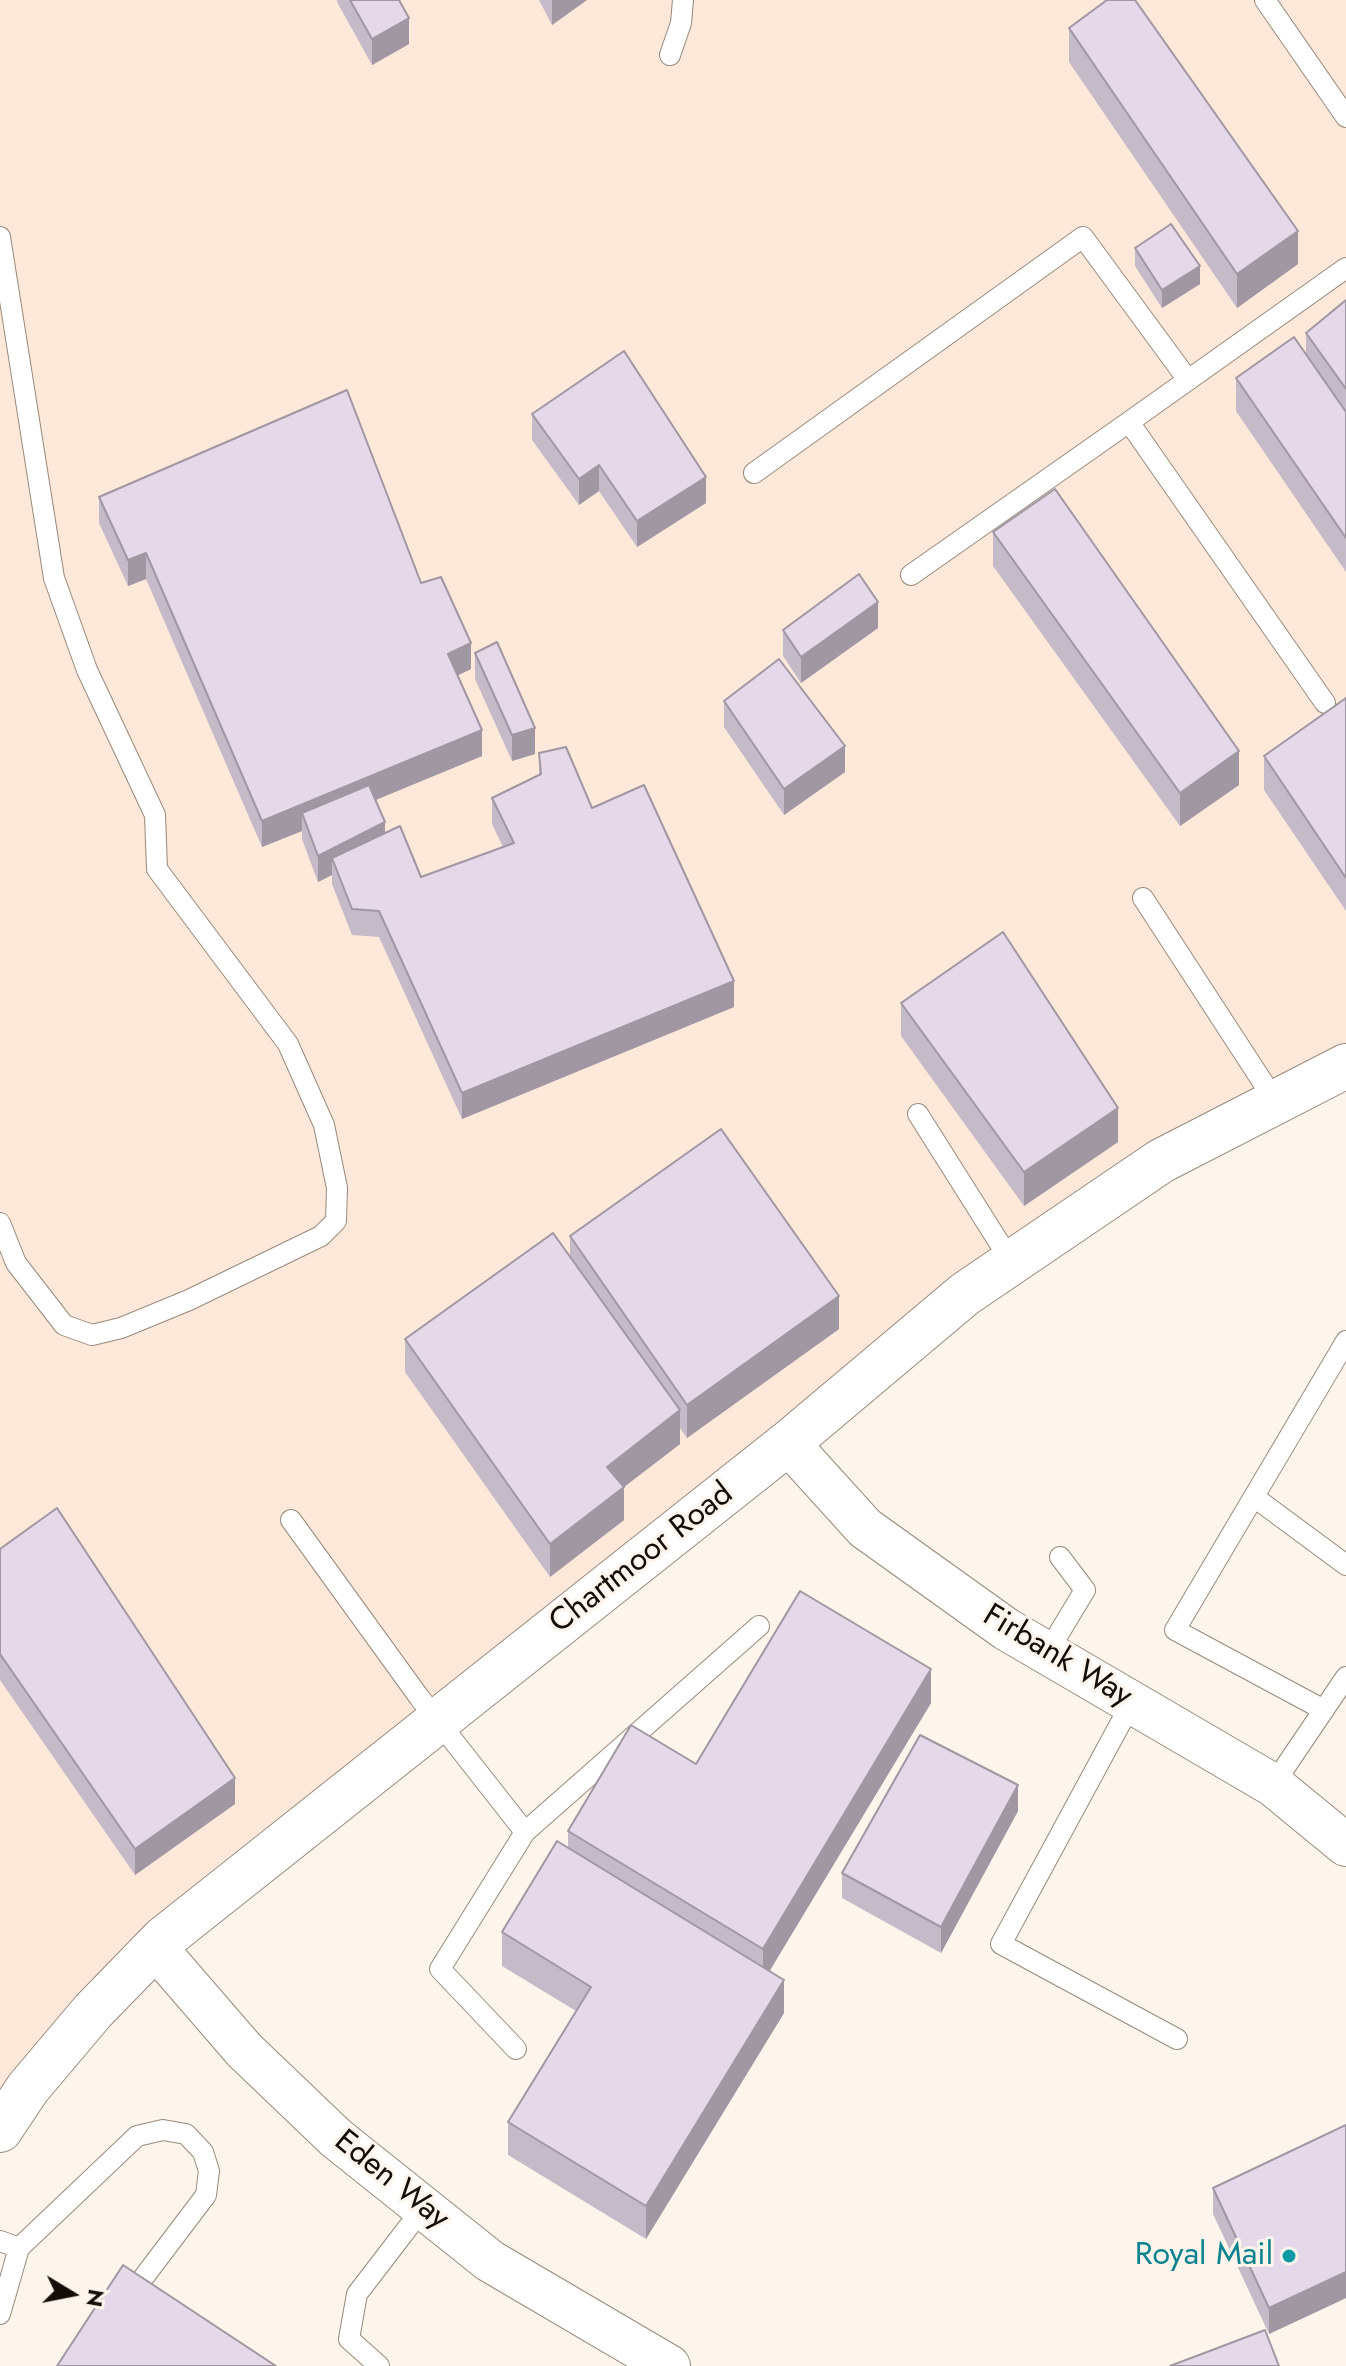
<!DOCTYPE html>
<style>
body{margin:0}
#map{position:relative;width:1346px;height:2366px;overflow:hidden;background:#fdf5eb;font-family:Jost,sans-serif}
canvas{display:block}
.north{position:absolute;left:32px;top:2254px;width:80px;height:80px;-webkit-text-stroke:6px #fdf5eb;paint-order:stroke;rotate:100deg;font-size:22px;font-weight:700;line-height:32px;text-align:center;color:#120d08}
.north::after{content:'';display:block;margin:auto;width:28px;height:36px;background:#120d08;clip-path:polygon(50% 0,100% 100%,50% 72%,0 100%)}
</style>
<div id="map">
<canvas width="1346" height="2366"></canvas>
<div class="north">N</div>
</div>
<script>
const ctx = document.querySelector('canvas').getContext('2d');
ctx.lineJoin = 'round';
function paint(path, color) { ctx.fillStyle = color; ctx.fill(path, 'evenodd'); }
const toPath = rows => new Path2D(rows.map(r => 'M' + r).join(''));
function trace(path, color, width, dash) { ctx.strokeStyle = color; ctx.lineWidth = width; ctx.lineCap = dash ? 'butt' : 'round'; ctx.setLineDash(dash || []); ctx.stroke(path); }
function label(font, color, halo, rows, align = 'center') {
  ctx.font = font + ' Jost,sans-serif'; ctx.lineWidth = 6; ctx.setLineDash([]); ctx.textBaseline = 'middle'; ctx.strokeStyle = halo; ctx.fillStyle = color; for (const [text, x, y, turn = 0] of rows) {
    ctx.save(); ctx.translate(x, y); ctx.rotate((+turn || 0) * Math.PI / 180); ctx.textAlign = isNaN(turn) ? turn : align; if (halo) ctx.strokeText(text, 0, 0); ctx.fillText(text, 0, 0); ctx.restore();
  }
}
paint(toPath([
 [0,0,1346,0,1346,1048,808,1408,224,1860,167,1907,91,1996,0,2130]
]), '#fde8da');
const service = toPath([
 [1265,0,1346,117],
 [670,55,681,23,683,0],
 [0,237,54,578,87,670,155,815,157,869,288,1044,324,1125,337,1188,336,1221,321,1236,189,1300,121,1328,92,1335,64,1325,16,1263,0,1223],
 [754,473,1083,237,1188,380],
 [911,575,1129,422],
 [1325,703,1129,422,1346,268],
 [1143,898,1275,1101],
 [918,1114,1012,1263],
 [1254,1497,1346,1565],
 [291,1520,419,1697,525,1832],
 [1047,1653,1085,1590,1060,1557],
 [1132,1702,1001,1944,1177,2039],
 [1324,1710,1175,1630,1346,1341],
 [1273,1785,1346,1677],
 [516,2049,440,1969,525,1832,759,1626],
 [0,2241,19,2248,137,2136,163,2130,186,2134,203,2152,209,2171,206,2195,131,2294],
 [0,2314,19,2248],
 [379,2366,349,2339,357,2294,423,2208]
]);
const minor = toPath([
 [788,1443,865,1528,1006,1629,1273,1785,1346,1845],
 [155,1947,244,2050,336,2138,490,2261,669,2366]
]);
const tertiary = toPath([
 [0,2130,28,2088,93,2011,163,1939,788,1443,965,1294,1161,1161,1346,1066]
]);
trace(service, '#978a7b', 22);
trace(minor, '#978a7b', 44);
trace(tertiary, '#978a7b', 46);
trace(service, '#fff', 20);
trace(minor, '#fff', 42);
trace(tertiary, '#fff', 44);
paint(toPath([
 [337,0,399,0,409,44,372,65,337,2],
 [539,0,587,0,552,25],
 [1069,28,1298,264,1237,308,1069,62],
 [1135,248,1200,284,1162,308,1135,266],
 [1346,300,1346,572,1236,411,1236,378,1306,355,1306,333],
 [532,414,706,503,637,547,599,491,579,505,532,440],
 [99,497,421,583,471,669,458,675,482,756,375,800,385,833,421,877,503,847,492,824,492,798,539,776,539,753,592,808,734,1007,462,1119,379,937,352,935,332,884,332,875,318,882,302,839,302,831,262,847,146,579,128,586,99,523],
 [993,532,1239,785,1180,826,993,566],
 [878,628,801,683,783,656,783,630],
 [475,653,535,754,512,761,475,679],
 [1346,698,1346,911,1264,790,1264,756],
 [724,701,845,772,784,815,724,727],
 [901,1003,1118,1142,1024,1206,901,1036],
 [570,1236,839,1329,687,1438,680,1428,680,1444,624,1487,624,1520,550,1577,405,1372,405,1339,570,1257],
 [0,1549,235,1804,135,1875,0,1680],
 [931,1703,769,1971,784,2013,646,2239,508,2155,508,2122,576,2011,502,1966,502,1932,568,1848,568,1831,696,1764],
 [1018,1811,941,1953,842,1898,842,1873],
 [1346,2125,1346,2298,1269,2334,1213,2214,1213,2188]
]), '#c5bac8');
paint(toPath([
 [552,0,587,0,552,25],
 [409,18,409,44,372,65,372,39],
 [1298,231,1298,264,1237,308,1237,274],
 [1200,266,1200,284,1162,308,1162,290],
 [599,465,599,491,579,505,579,479],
 [706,477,706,503,637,547,637,521],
 [146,553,146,579,128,586,128,560],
 [878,602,878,628,801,683,801,657],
 [471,643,471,669,448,680,448,654],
 [535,728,535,754,512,761,512,735],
 [482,730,482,756,308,828,302,813,302,831,262,847,262,821],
 [845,746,845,772,784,815,784,789],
 [1239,751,1239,785,1180,826,1180,793],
 [385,822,385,848,332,858,332,875,318,882,318,856],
 [734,981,734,1007,462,1119,462,1093],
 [1118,1108,1118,1142,1024,1206,1024,1172],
 [839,1296,839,1329,687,1438,687,1405],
 [680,1410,680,1444,607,1500,607,1467],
 [624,1487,624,1520,550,1577,550,1544],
 [931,1669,931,1703,763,1982,763,1949],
 [235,1778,235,1804,135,1875,135,1849],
 [1018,1785,1018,1811,941,1953,941,1927],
 [784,1980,784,2013,646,2239,646,2206],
 [1346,2272,1346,2298,1269,2334,1269,2308]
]), '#a097a2');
const building = toPath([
 [350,0,399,0,409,18,372,39,350,0],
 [1107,0,1135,0,1298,231,1237,274,1069,28,1107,0],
 [1171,224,1200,266,1162,290,1135,248,1171,224],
 [1346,300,1346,389,1306,333,1346,300],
 [1294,337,1346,412,1346,538,1236,378,1294,337],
 [624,351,706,477,637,521,599,465,579,479,532,414,624,351],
 [347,390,421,583,441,577,471,643,448,654,482,730,262,821,146,553,128,560,99,497,347,390],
 [1055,489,1239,751,1180,793,993,532,1055,489],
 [859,574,878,602,801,657,783,630,859,574],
 [497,642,535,728,512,735,475,653,497,642],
 [779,659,845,746,784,789,724,701,779,659],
 [1346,698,1346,878,1264,756,1346,698],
 [566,747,592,808,644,785,734,981,462,1093,379,911,352,909,332,858,400,826,421,877,514,843,492,798,541,774,539,753,566,747],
 [369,785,385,822,318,856,302,813,369,785],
 [1003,932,1118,1108,1024,1172,901,1003,1003,932],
 [721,1129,839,1296,687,1405,570,1236,721,1129],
 [553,1233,680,1410,607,1467,624,1487,550,1544,405,1339,553,1233],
 [57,1508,235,1778,135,1849,0,1654,0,1549,57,1508],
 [800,1591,931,1669,763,1949,568,1831,631,1725,696,1764,800,1591],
 [920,1735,1018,1785,941,1927,842,1873,920,1735],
 [557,1841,784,1980,646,2206,508,2122,591,1987,502,1932,557,1841],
 [1346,2125,1346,2272,1269,2308,1213,2188,1346,2125],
 [123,2265,276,2366,57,2366,123,2265],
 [1265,2330,1279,2366,1170,2366,1265,2330]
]);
paint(building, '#e5d8e8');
trace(building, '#a097a2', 2);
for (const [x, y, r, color] of [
 [1289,2256,8,"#0f9aa8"]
]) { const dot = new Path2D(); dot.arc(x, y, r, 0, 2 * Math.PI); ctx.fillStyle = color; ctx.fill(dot); trace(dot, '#fdf5eb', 3); }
label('32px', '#120d08', '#fdf5eb', [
 ["Chartmoor Road",642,1559,-38],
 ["Firbank Way",1057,1657,31],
 ["Eden Way",391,2181,39]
]);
label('32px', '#0d838f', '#fdf5eb', [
 ["Royal Mail",1273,2256]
], 'right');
</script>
